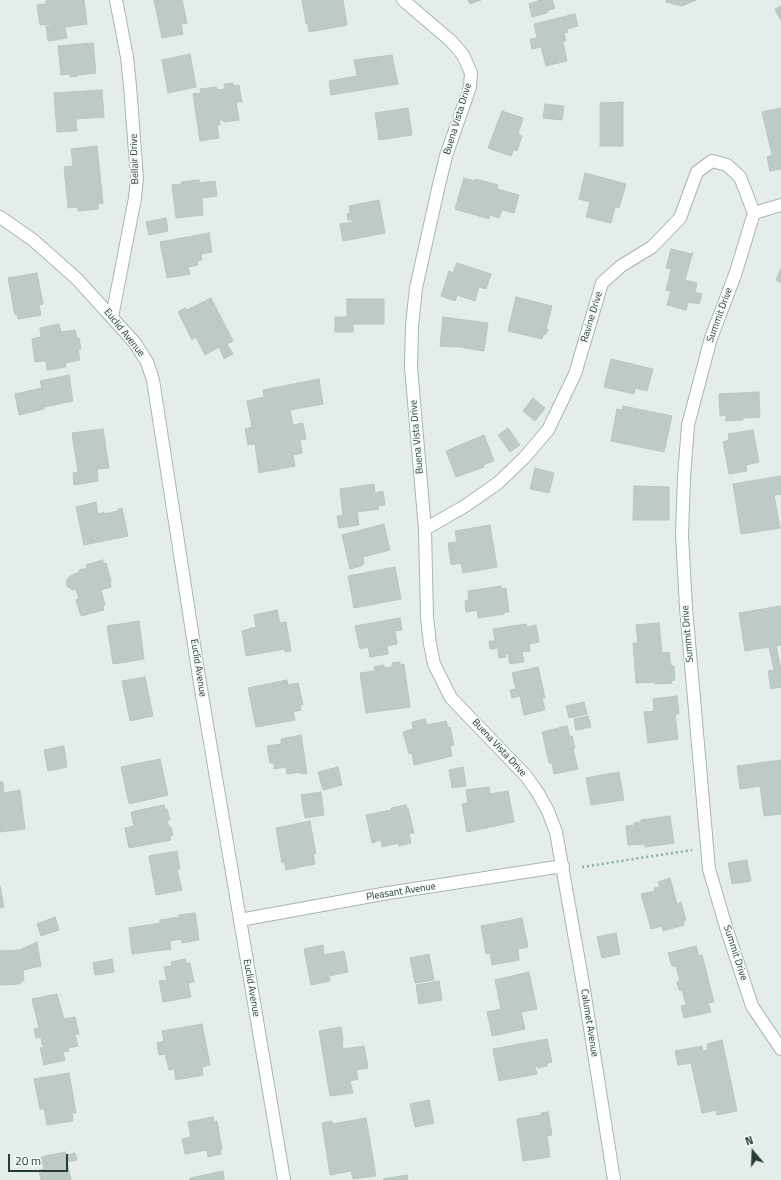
<!DOCTYPE html>
<style>
body{margin:0}
#map{position:relative;width:781px;height:1180px;overflow:hidden;background:#e5edea;font-family:"Titillium Web",sans-serif}
canvas{display:block}
.north{position:absolute;left:733px;top:1132px;width:40px;height:40px;-webkit-text-stroke:3px #f5f9f7;paint-order:stroke;rotate:341deg;font-size:11px;font-weight:700;line-height:16px;text-align:center;color:#253d38}
.north::after{content:'';display:block;margin:auto;width:14px;height:18px;background:#253d38;clip-path:polygon(50% 0,100% 100%,50% 72%,0 100%)}
.scale{position:absolute;left:8px;top:1154px;width:60px;height:18px;box-sizing:border-box;border:2px solid #253d38;border-top:0;padding-left:5px;font-size:12px;line-height:14px;white-space:nowrap;color:#253d38;-webkit-text-stroke:3px #f5f9f7;paint-order:stroke}
</style>
<div id="map">
<canvas width="781" height="1180"></canvas>
<div class="north">N</div>
<div class="scale">20 m</div>
</div>
<script>
const ctx = document.querySelector('canvas').getContext('2d');
ctx.lineJoin = 'round';
function paint(path, color) { ctx.fillStyle = color; ctx.fill(path, 'evenodd'); }
const toPath = rows => new Path2D(rows.map(r => 'M' + r).join(''));
function trace(path, color, width, dash) { ctx.strokeStyle = color; ctx.lineWidth = width; ctx.lineCap = dash ? 'butt' : 'round'; ctx.setLineDash(dash || []); ctx.stroke(path); }
function label(font, color, halo, rows, align = 'center') {
  ctx.font = font + ' "Titillium Web",sans-serif'; ctx.lineWidth = 3; ctx.setLineDash([]); ctx.textBaseline = 'middle'; ctx.strokeStyle = halo; ctx.fillStyle = color; for (const [text, x, y, turn = 0] of rows) {
    ctx.save(); ctx.translate(x, y); ctx.rotate((+turn || 0) * Math.PI / 180); ctx.textAlign = isNaN(turn) ? turn : align; if (halo) ctx.strokeText(text, 0, 0); ctx.fillText(text, 0, 0); ctx.restore();
  }
}
const building = toPath([
 [52,0,84,0,87,24,65,27,67,38,48,41,46,26,51,26,51,24,40,25,37,5,46,4,46,1,52,0],
 [154,0,182,0,187,23,181,24,183,34,162,38,154,0],
 [302,0,343,0,347,25,309,32,308,24,306,24,302,0],
 [468,0,481,0,470,4,468,0],
 [541,0,552,0,555,8,547,11,547,13,532,17,529,4,541,0],
 [666,0,696,0,682,6,666,2,666,0],
 [781,6,781,21,775,9,781,6],
 [575,14,578,26,567,29,568,32,564,33,566,41,563,42,567,61,546,66,541,47,532,49,530,39,537,38,534,24,575,14],
 [93,43,96,73,78,75,78,76,70,77,70,74,61,75,58,46,93,43],
 [190,54,196,87,168,93,162,60,190,54],
 [392,55,398,84,331,95,329,81,357,76,354,60,392,55],
 [233,83,233,86,239,85,242,102,236,102,239,120,224,122,223,120,219,120,220,125,217,125,219,138,200,141,193,94,201,93,200,89,217,87,217,90,225,89,224,84,233,83],
 [102,90,104,117,76,119,77,131,57,132,54,93,102,90],
 [623,102,623,146,600,146,600,103,623,102],
 [545,104,564,106,562,120,543,118,545,104],
 [408,108,412,135,379,140,375,113,408,108],
 [781,108,781,169,770,171,767,157,772,155,762,112,781,108],
 [502,111,523,118,518,134,522,136,517,151,514,149,511,156,488,148,502,111],
 [97,146,103,203,98,204,98,209,78,211,78,207,68,208,64,167,73,166,71,149,97,146],
 [585,173,626,184,619,208,615,207,611,223,586,217,590,202,579,199,585,173],
 [464,178,475,181,476,179,498,185,497,189,519,195,514,213,502,210,499,218,490,215,489,219,455,209,464,178],
 [199,180,199,183,215,181,217,196,202,198,203,215,176,218,172,185,182,184,181,182,199,180],
 [379,200,385,233,343,241,340,224,353,222,352,220,348,220,347,214,350,213,349,206,379,200],
 [166,218,168,231,149,235,146,222,166,218],
 [209,233,212,252,201,254,202,260,197,261,198,265,188,267,190,274,167,278,160,242,209,233],
 [671,249,692,254,693,252,685,280,697,283,695,292,702,294,699,304,688,302,686,310,667,305,671,291,666,290,671,269,666,268,671,249],
 [457,263,491,274,486,289,479,287,475,301,457,295,455,301,441,296,449,271,453,273,457,263],
 [781,268,781,283,776,280,781,268],
 [37,273,43,304,39,305,41,315,18,319,17,314,15,315,8,278,37,273],
 [516,297,552,306,546,329,548,329,546,334,543,334,542,339,508,331,516,297],
 [211,298,233,341,227,344,233,354,224,359,219,347,205,355,196,337,192,340,178,312,185,308,187,310,211,298],
 [347,299,384,299,384,324,353,324,353,332,335,332,335,317,347,317,347,299],
 [443,317,488,323,484,351,453,346,453,347,440,346,443,317],
 [59,324,61,332,75,330,77,338,79,338,81,349,78,349,80,360,65,363,66,367,47,370,46,361,35,362,32,339,41,337,40,328,59,324],
 [611,359,653,369,647,391,635,388,634,394,604,387,611,359],
 [69,375,73,401,44,407,44,409,19,415,15,394,42,388,40,381,69,375],
 [319,379,323,404,290,410,293,425,303,423,306,439,300,440,302,453,293,455,295,466,259,473,255,444,248,445,245,429,252,427,247,401,264,397,263,390,319,379],
 [759,392,760,417,743,418,743,420,726,421,726,415,720,416,719,394,759,392],
 [533,398,545,408,535,421,523,411,533,398],
 [623,406,672,416,664,452,611,441,617,409,622,410,623,406],
 [508,428,520,445,510,452,498,435,508,428],
 [103,429,109,468,97,469,98,481,74,485,73,473,78,472,72,433,103,429],
 [753,430,759,462,746,465,747,471,729,474,723,442,729,440,728,434,753,430],
 [484,435,494,461,483,465,484,467,456,477,446,451,484,435],
 [535,468,554,473,549,493,530,489,535,468],
 [781,476,781,494,774,495,780,528,741,534,733,484,781,476],
 [374,484,375,493,383,491,385,505,378,506,379,509,357,512,359,525,339,528,337,516,343,515,340,489,374,484],
 [634,486,669,487,669,520,633,520,634,486],
 [96,502,98,514,104,512,104,514,118,511,118,509,122,508,128,536,84,545,76,507,96,502],
 [384,524,390,550,363,557,364,564,361,565,361,566,350,569,342,535,384,524],
 [490,525,497,567,463,573,461,563,451,565,448,543,457,542,455,531,490,525],
 [103,560,103,564,106,563,111,581,110,582,111,587,101,590,105,605,103,605,104,610,81,616,76,600,79,599,76,589,73,590,68,587,66,582,70,576,74,575,74,574,80,572,79,570,87,568,86,565,103,560],
 [395,567,401,599,354,608,348,576,395,567],
 [501,586,501,589,506,588,509,612,504,612,504,614,478,618,477,610,466,612,465,601,469,600,468,591,501,586],
 [780,606,781,614,781,645,776,646,781,669,781,687,771,689,768,671,774,670,769,647,745,651,739,613,780,606],
 [277,610,280,623,286,622,291,651,285,652,285,649,246,656,242,631,256,627,254,615,277,610],
 [400,618,402,630,395,631,397,644,387,646,388,654,370,657,368,647,360,649,355,626,400,618],
 [139,621,144,659,113,664,107,626,139,621],
 [659,623,662,653,669,652,671,666,674,666,675,680,671,681,672,683,655,684,654,682,636,683,633,643,638,643,636,625,659,623],
 [526,624,527,627,536,625,539,642,529,644,530,651,522,652,524,662,510,664,508,653,505,654,506,657,499,658,498,648,490,649,489,641,495,641,493,629,526,624],
 [400,662,400,665,404,664,410,707,366,713,360,673,375,671,374,667,384,665,384,668,392,667,392,663,400,662],
 [538,667,545,698,542,698,545,710,524,715,520,696,512,698,510,690,516,689,512,673,538,667],
 [145,677,153,716,130,721,122,681,145,677],
 [287,680,288,685,298,683,303,705,300,705,301,710,293,712,295,720,256,727,248,688,287,680],
 [677,696,679,714,675,714,678,739,648,743,644,712,654,711,653,699,677,696],
 [584,702,587,714,569,718,566,706,584,702],
 [588,716,591,727,576,730,574,719,588,716],
 [425,719,427,725,446,721,448,728,450,727,454,745,450,746,452,756,414,765,412,753,409,754,403,732,413,729,412,722,425,719],
 [567,726,570,737,572,736,575,748,573,749,578,769,554,774,552,763,549,763,542,732,567,726],
 [301,735,307,773,300,774,300,772,287,774,286,767,274,769,274,763,270,763,267,746,281,744,281,739,301,735],
 [64,746,67,767,48,771,44,750,64,746],
 [160,759,168,795,129,804,121,767,160,759],
 [781,760,781,814,764,816,760,786,740,789,737,766,781,760],
 [338,767,342,785,323,790,318,772,338,767],
 [463,767,466,786,452,788,449,770,463,767],
 [619,772,624,800,591,805,586,778,619,772],
 [0,782,3,782,4,793,20,790,25,829,0,832,0,782],
 [489,787,490,794,508,791,514,822,467,832,462,804,468,803,466,790,489,787],
 [321,792,324,815,305,818,301,795,321,792],
 [164,805,165,809,167,809,170,820,167,820,169,827,171,827,173,835,170,836,171,840,129,848,125,828,134,826,131,812,164,805],
 [406,805,406,808,408,808,414,833,409,834,411,843,399,846,398,843,382,847,381,840,372,843,366,815,391,810,391,808,406,805],
 [670,816,674,843,645,847,645,844,628,845,626,826,635,825,634,823,641,822,641,820,670,816],
 [310,821,316,854,313,854,315,864,286,870,284,862,282,863,276,828,310,821],
 [177,851,180,869,177,870,182,890,156,895,149,856,177,851],
 [747,860,751,881,732,884,728,863,747,860],
 [670,878,677,904,681,902,686,920,683,922,684,925,663,931,662,926,651,929,641,894,655,891,654,888,660,887,658,882,670,878],
 [0,886,4,907,0,908,0,886],
 [195,913,199,940,182,943,181,939,170,941,171,949,132,954,129,928,160,923,160,920,179,917,179,915,195,913],
 [55,917,59,930,41,936,37,924,55,917],
 [522,918,528,947,518,949,519,960,492,965,490,953,486,954,481,926,522,918],
 [616,933,620,954,602,958,597,937,616,933],
 [37,942,41,966,23,970,24,980,19,984,0,985,0,951,20,950,37,942],
 [323,945,324,955,344,951,348,972,329,976,330,981,311,985,304,949,323,945],
 [696,946,699,956,702,955,714,1002,708,1003,711,1012,684,1018,681,1006,686,1005,682,990,679,990,677,982,680,981,676,966,672,966,668,953,696,946],
 [429,954,434,980,415,983,410,958,429,954],
 [112,959,114,972,95,975,93,963,112,959],
 [185,959,186,963,190,963,194,982,188,983,191,997,163,1002,159,981,167,980,164,967,172,966,171,962,185,959],
 [529,972,537,1009,521,1012,525,1029,492,1036,487,1012,501,1009,495,980,529,972],
 [439,981,442,1000,419,1004,416,985,439,981],
 [57,994,64,1019,75,1017,79,1034,75,1035,78,1046,68,1048,69,1051,63,1052,65,1060,44,1065,40,1048,44,1047,43,1045,42,1045,41,1037,36,1038,34,1029,39,1028,32,999,57,994],
 [202,1024,210,1065,202,1067,203,1075,176,1080,174,1069,169,1070,165,1054,159,1055,157,1043,164,1041,162,1031,202,1024],
 [341,1027,343,1041,342,1041,343,1049,364,1046,368,1068,356,1070,358,1079,350,1081,353,1093,330,1096,319,1031,341,1027],
 [547,1039,552,1062,547,1063,547,1066,538,1068,538,1066,535,1066,537,1074,499,1081,493,1049,547,1039],
 [722,1040,737,1111,717,1115,716,1110,702,1113,691,1063,678,1065,675,1051,702,1046,703,1051,708,1050,707,1044,722,1040],
 [69,1073,76,1113,72,1113,73,1121,47,1125,44,1109,40,1109,34,1079,69,1073],
 [429,1100,434,1123,415,1127,410,1104,429,1100],
 [548,1112,552,1135,547,1136,550,1157,523,1161,517,1119,541,1115,541,1113,548,1112],
 [213,1117,214,1122,217,1121,222,1149,220,1150,221,1154,208,1157,207,1150,185,1154,182,1139,191,1137,188,1122,213,1117],
 [366,1118,376,1176,353,1179,351,1171,330,1175,322,1123,332,1121,332,1124,366,1118],
 [65,1152,66,1155,75,1153,77,1160,67,1162,71,1180,41,1180,39,1170,44,1169,41,1157,65,1152],
 [223,1171,224,1180,190,1180,190,1178,223,1171],
 [407,1175,408,1180,384,1180,383,1179,407,1175]
]);
paint(building, '#bdcac6');
trace(building, '#b7c6c1', 1);
const minor = toPath([
 [403,0,451,41,463,55,471,73,470,87,446,156,438,189,416,288,412,326,411,367,425,529,427,617,430,644,434,664,451,698,526,776,538,793,548,811,556,832,584,990,614,1180],
 [754,213,735,275,711,338,688,425,684,477,682,535,686,608,709,869,726,927,752,1006,781,1049],
 [754,213,781,205],
 [0,217,33,240,77,279,135,343,147,362,153,380,199,677,284,1180],
 [112,317,135,198,137,178,130,86,127,57,116,0],
 [425,529,465,506,498,483,524,458,548,430,575,374,602,283,621,266,652,247,680,218,697,172,712,161,727,165,740,177,754,213],
 [240,920,388,893,563,866]
]);
trace(minor, '#a8b5b1', 14);
trace(toPath([
 [582,867,692,850]
]), '#87aea4', 2.5, [2, 3]);
trace(minor, '#fff', 12);
label('10px', '#253d38', '#f5f9f7', [
 ["Buena Vista Drive",458,119,-73],
 ["Bellair Drive",135,159,-92],
 ["Summit Drive",720,315,-70],
 ["Ravine Drive",592,317,-73],
 ["Euclid Avenue",124,333,51],
 ["Buena Vista Drive",417,437,-95],
 ["Summit Drive",688,634,-95],
 ["Euclid Avenue",198,668,81],
 ["Buena Vista Drive",499,748,47],
 ["Pleasant Avenue",401,892,-9],
 ["Summit Drive",735,953,72],
 ["Euclid Avenue",251,988,80],
 ["Calumet Avenue",589,1023,81]
]);
</script>
